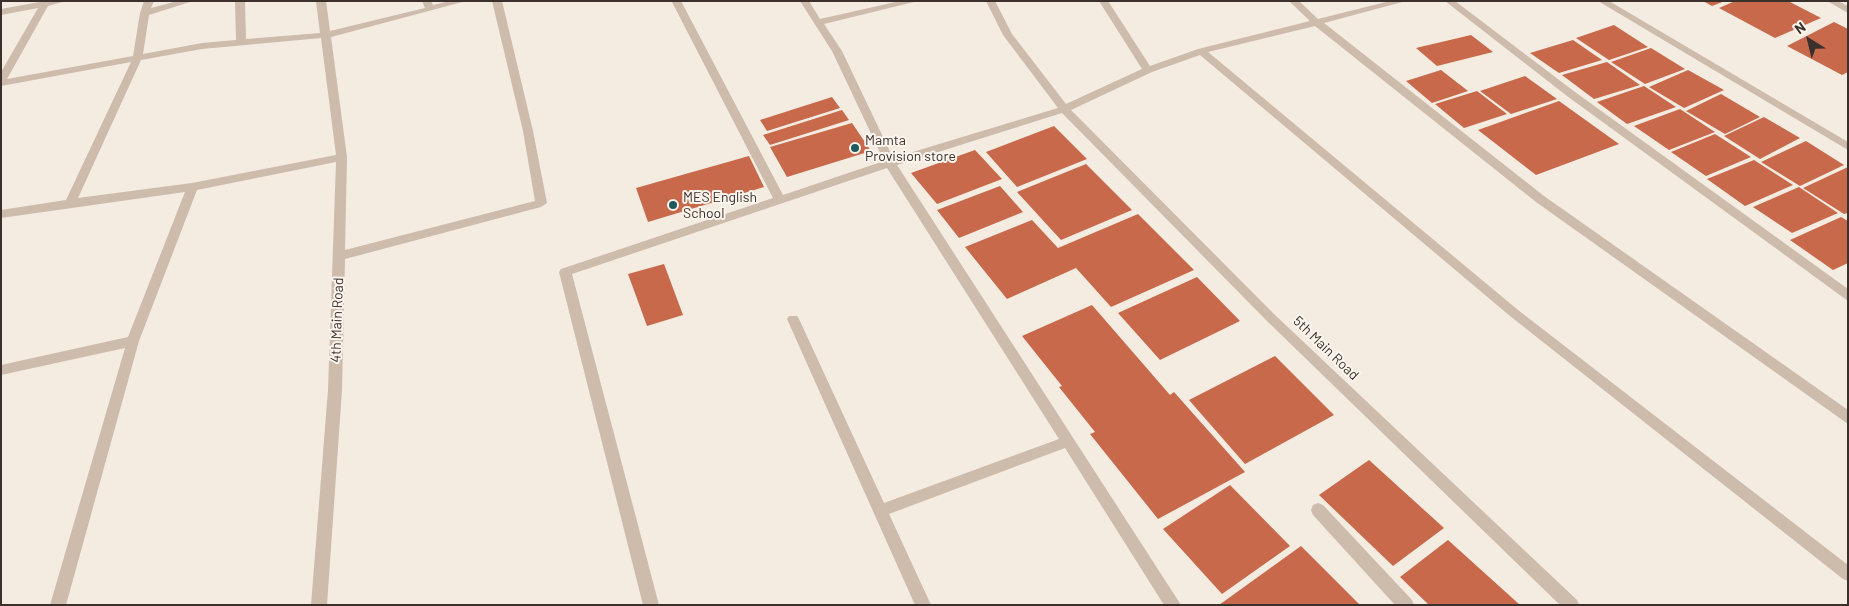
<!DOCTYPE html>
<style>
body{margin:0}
#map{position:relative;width:1849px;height:606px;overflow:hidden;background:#f4ebe1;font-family:Barlow,sans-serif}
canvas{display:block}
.frame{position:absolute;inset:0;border:2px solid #3b302b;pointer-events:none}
.north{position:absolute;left:1784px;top:15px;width:50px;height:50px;-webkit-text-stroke:4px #fbf5ee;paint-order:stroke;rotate:324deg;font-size:14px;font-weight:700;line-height:20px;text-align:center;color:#3b302b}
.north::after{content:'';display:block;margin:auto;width:18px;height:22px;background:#3b302b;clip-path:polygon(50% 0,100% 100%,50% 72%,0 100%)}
</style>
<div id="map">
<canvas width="1849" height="606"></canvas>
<div class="frame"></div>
<div class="north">N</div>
</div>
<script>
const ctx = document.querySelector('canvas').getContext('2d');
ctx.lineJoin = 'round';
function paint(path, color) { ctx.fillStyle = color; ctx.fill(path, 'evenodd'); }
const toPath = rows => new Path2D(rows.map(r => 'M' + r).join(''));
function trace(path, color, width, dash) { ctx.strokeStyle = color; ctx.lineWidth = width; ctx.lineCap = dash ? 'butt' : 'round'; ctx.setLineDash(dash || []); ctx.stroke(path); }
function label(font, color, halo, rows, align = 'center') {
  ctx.font = font + ' Barlow,sans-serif'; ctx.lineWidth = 4; ctx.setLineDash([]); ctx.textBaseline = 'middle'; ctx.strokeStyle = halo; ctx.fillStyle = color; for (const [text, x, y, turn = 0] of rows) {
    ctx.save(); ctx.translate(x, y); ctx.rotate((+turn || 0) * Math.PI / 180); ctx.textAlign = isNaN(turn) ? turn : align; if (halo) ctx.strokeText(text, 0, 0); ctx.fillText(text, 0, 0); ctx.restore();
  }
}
paint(toPath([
 [1703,1,1725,1,1712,6],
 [1735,1,1788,1,1821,18,1775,38,1719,8],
 [1834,22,1848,29,1848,72,1842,75,1787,46],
 [1614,25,1648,47,1609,60,1576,38],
 [1471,35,1493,52,1437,66,1416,48],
 [1573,40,1602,60,1559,73,1530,53],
 [1651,48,1685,69,1645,84,1611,62],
 [1607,62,1640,85,1594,99,1562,75],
 [1441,70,1468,91,1432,103,1406,81],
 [1688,70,1724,90,1684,108,1649,87],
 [1525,76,1557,99,1511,114,1480,91],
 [1644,86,1676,107,1627,124,1597,102],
 [1477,91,1507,114,1464,128,1435,104],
 [1721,94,1760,117,1725,134,1686,111],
 [832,97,840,108,767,131,760,120],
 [1559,101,1619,144,1536,175,1478,130],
 [1680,109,1715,132,1669,150,1634,126],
 [842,110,849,120,770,145,763,135],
 [1764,117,1800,138,1760,159,1724,136],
 [852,123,871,151,787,177,770,147],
 [1054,126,1087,159,1017,187,986,152],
 [1715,134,1751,157,1706,176,1671,152],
 [1806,141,1844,165,1800,186,1761,162],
 [975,150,1002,179,937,204,911,173],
 [749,156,764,187,648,222,636,188],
 [1754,160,1793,185,1745,206,1707,179],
 [1086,164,1132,210,1061,240,1017,192],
 [1848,167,1848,213,1844,214,1803,188],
 [1000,186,1023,212,959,238,937,210],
 [1799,187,1838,213,1792,233,1753,207],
 [1138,214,1194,270,1111,307,1076,268,1007,299,965,247,1032,220,1058,248],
 [1841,217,1848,221,1848,263,1833,270,1790,240],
 [664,264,683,315,647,326,628,274],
 [1197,277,1240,321,1160,360,1118,313],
 [1092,305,1170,395,1174,392,1245,472,1158,519,1090,434,1095,432,1059,387,1062,386,1022,336],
 [1275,356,1334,415,1245,464,1189,400],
 [1369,460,1444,528,1393,566,1319,495],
 [1230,485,1290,546,1222,594,1163,529],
 [1448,540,1520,605,1429,605,1400,577],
 [1301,546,1360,605,1219,605]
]), '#c8694b');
paint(toPath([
 [45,1,66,1,48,6,7,79,133,56,140,13,144,1,154,1,151,8,178,1,193,1,149,15,143,54,202,43,236,40,235,1,245,1,246,39,320,33,316,1,326,1,330,31,425,8,422,1,431,1,433,5,450,1,466,1,331,37,347,157,345,250,535,201,523,131,492,1,502,1,533,131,547,203,541,207,345,259,342,390,327,605,311,605,328,390,336,162,197,190,139,341,66,605,50,605,125,348,1,375,1,365,128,337,185,192,1,218,1,210,66,200,131,62,1,86,1,72,38,8,1,15,1,9,45,1],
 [321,38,336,155,192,183,78,198,141,60,202,49,321,38],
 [681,1,783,195,884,161,832,51,800,1,809,1,820,19,900,1,918,1,824,24,842,51,893,158,1058,108,1003,35,986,1,995,1,1012,34,1066,104,1142,69,1099,1,1108,1,1150,66,1198,49,1310,21,1289,1,1299,1,1318,19,1390,1,1406,1,1324,23,1544,196,1848,410,1848,424,1536,202,1315,26,1208,52,1518,310,1848,565,1848,581,1843,579,1510,316,1200,55,1152,72,1071,110,1275,315,1577,600,1579,605,1560,605,1267,321,1062,113,897,165,1181,605,1164,605,1065,448,889,514,931,605,915,605,787,319,789,316,797,316,799,319,884,503,1059,439,887,168,572,274,659,605,643,605,559,272,561,269,773,198,672,2,681,1],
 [1445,1,1455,1,1575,92,1848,289,1848,301,1567,96,1445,1],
 [1598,1,1609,1,1848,142,1848,150,1598,1],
 [1827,1,1838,1,1848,6,1848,13,1827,1],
 [1318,503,1323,505,1412,600,1414,605,1395,605,1313,515,1311,510,1313,505,1318,503]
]), '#cdbbac');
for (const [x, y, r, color] of [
 [855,148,5,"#1f5a5e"],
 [673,205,5,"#1f5a5e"]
]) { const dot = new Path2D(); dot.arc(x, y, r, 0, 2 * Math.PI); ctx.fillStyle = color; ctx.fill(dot); trace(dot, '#fbf5ee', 2); }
label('14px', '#3b302b', '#fbf5ee', [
 ["Mamta",865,140],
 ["Provision store",865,156],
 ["MES English",683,197],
 ["School",683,213]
], 'left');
label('14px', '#3b302b', '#fbf5ee', [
 ["4th Main Road",337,320,-88],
 ["5th Main Road",1326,348,44]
]);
</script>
